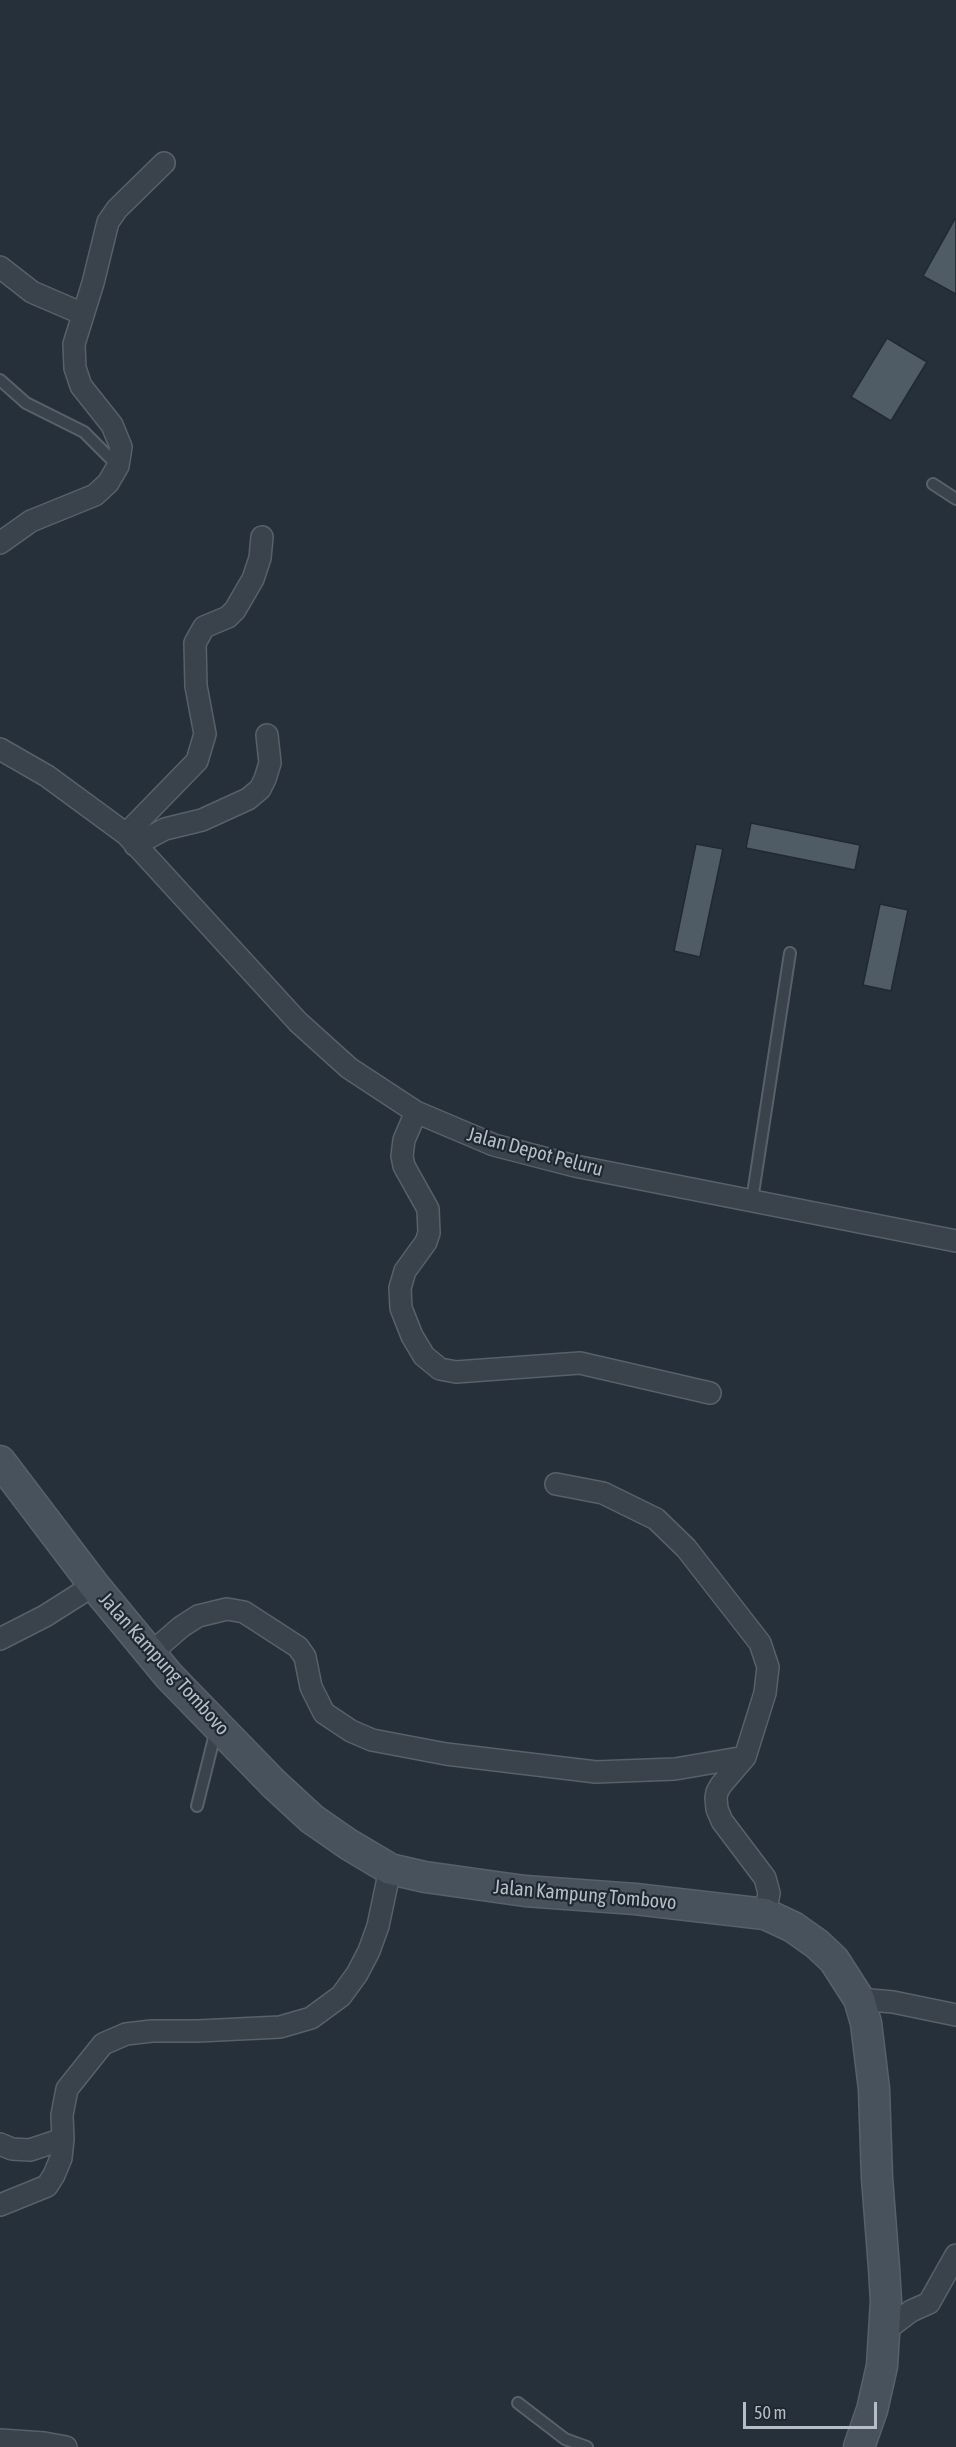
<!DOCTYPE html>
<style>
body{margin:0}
#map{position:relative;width:956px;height:2447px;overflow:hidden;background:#26303b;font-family:"Asap Condensed",sans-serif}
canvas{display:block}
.scale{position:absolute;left:743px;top:2402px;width:134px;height:27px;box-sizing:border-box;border:3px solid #b5bdc6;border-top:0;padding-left:8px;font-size:18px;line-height:21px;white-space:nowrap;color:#b5bdc6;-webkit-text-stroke:4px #1f2730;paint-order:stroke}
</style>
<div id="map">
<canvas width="956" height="2447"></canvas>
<div class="scale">50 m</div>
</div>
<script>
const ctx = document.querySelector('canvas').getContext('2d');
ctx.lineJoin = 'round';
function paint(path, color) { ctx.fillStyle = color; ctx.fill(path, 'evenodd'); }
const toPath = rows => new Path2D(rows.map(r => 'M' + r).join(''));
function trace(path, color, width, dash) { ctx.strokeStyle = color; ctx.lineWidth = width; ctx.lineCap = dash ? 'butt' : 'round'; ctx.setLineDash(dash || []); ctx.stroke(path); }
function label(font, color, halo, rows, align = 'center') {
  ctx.font = font + ' "Asap Condensed",sans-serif'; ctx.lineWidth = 4.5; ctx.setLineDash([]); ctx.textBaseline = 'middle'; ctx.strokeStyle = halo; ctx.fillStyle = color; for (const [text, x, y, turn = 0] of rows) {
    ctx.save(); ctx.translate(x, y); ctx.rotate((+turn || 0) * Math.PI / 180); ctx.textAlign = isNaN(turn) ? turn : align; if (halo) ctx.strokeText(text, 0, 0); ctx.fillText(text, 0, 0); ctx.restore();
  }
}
const building = toPath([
 [956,217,956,294,923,276,956,217],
 [887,338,927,362,891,421,851,397,887,338],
 [751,823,860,845,855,870,746,848,751,823],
 [696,844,723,849,700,957,674,951,696,844],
 [880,904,908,910,891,991,863,985,880,904]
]);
paint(building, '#4f5b65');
trace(building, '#212932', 1.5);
const lane = toPath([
 [0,380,26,403,84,432,118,466],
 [933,484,956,499],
 [752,1200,790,953],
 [197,1806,216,1730],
 [518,2403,565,2439,587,2447]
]);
const street = toPath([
 [0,267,32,292,83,314],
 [0,543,31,521,95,495,108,483,118,466,121,447,112,425,81,386,75,368,74,344,93,283,108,222,117,209,164,163],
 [0,749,47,776,126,834,298,1022,349,1068,416,1112,494,1145,575,1166,956,1241],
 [126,834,197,761,205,734,196,686,195,643,204,627,228,617,235,610,253,579,260,558,262,537],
 [135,845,165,829,202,820,248,799,260,789,265,779,270,763,267,735],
 [416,1112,404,1140,402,1156,404,1166,428,1209,429,1233,426,1242,405,1271,400,1288,401,1308,412,1336,424,1356,440,1369,456,1372,580,1363,710,1393],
 [556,1484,603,1493,656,1519,686,1548,760,1643,768,1667,765,1693,745,1757,721,1785,717,1792,716,1798,717,1809,722,1821,765,1878,769,1893,765,1914],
 [0,1639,45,1616,94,1585],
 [151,1653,181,1627,198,1616,227,1609,244,1612,298,1647,305,1657,311,1687,324,1713,351,1731,372,1740,446,1754,596,1772,675,1769,745,1757],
 [859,1999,893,2002,956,2015],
 [0,2144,12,2149,30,2150,63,2139],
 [0,2205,47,2186,54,2175,61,2158,63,2139,62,2115,67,2089,103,2044,126,2034,152,2031,198,2031,280,2027,311,2018,341,1996,357,1974,369,1951,378,1926,390,1869],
 [882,2333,911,2311,929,2303,956,2255],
 [0,2440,44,2443,66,2447]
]);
const secondary = toPath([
 [0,1461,94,1585,169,1676,274,1784,312,1819,348,1844,390,1869,425,1877,525,1891,635,1899,765,1914,793,1927,817,1944,834,1960,859,1999,866,2023,874,2089,877,2178,884,2268,886,2301,882,2366,872,2410,859,2447]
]);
trace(lane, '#586069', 14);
trace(street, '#586069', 24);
trace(secondary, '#586069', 33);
trace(lane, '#3a424b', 10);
trace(street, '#3a424b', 21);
trace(secondary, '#48525d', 30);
label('20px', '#b5bdc6', '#1f2730', [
 ["Jalan Depot Peluru",535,1152,15],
 ["Jalan Kampung Tombovo",164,1664,48],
 ["Jalan Kampung Tombovo",585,1895,5]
]);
</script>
